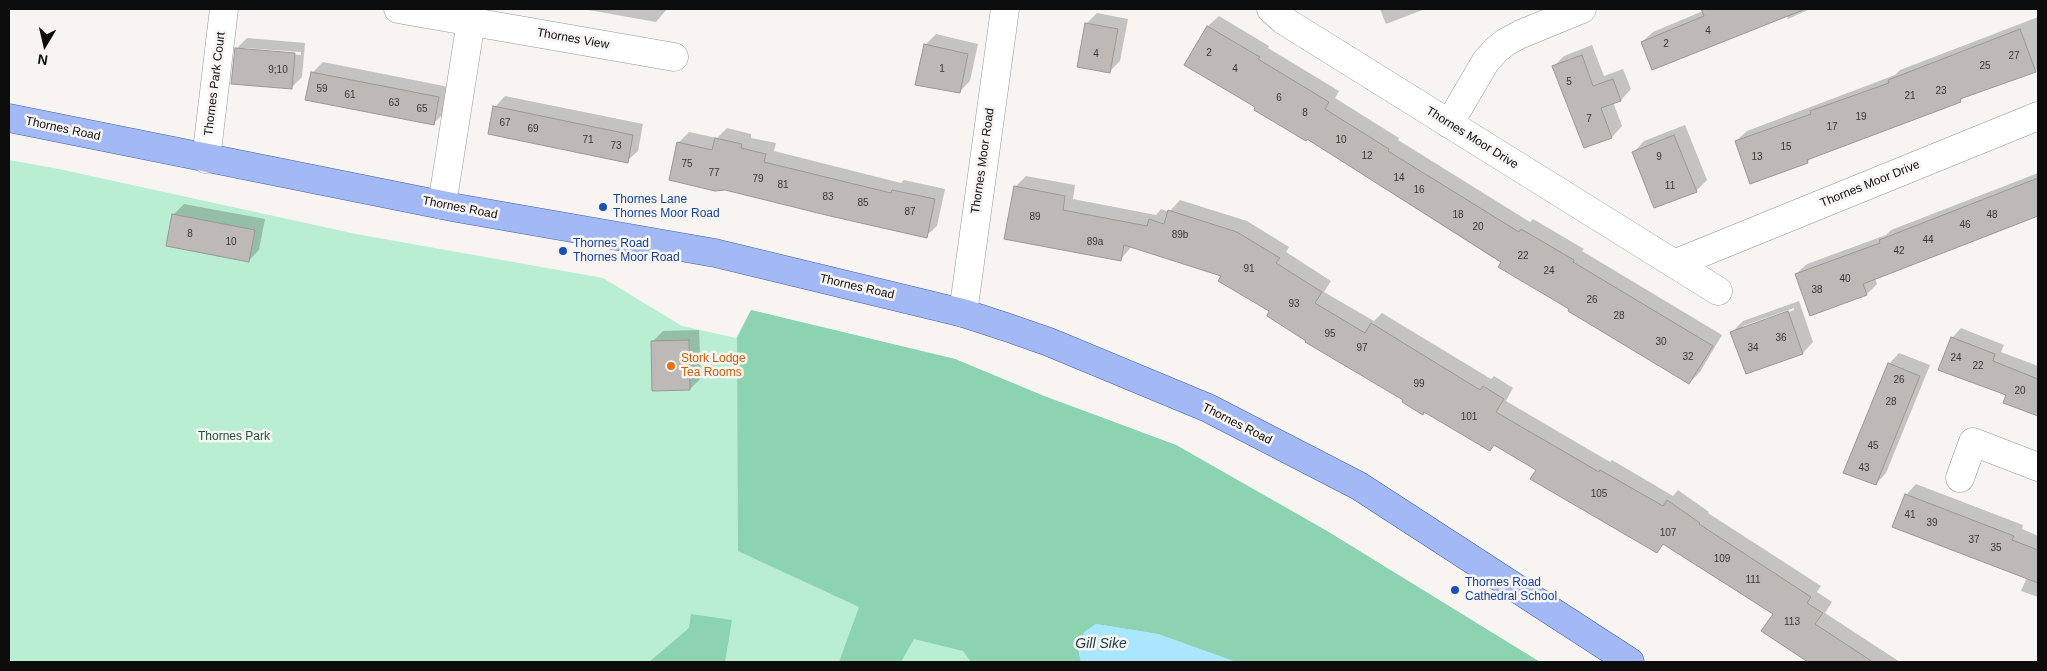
<!DOCTYPE html>
<style>
body{margin:0}
#map{position:relative;width:2047px;height:671px;overflow:hidden;background:#f7f4f2;font-family:Helvetica,sans-serif}
canvas{display:block}
.frame{position:absolute;inset:0;border:10px solid #0d0c0c;pointer-events:none}
.north{position:absolute;left:20px;top:20px;width:50px;height:50px;-webkit-text-stroke:4px #f7f4f2;paint-order:stroke;rotate:189deg;font-size:14px;font-weight:700;line-height:20px;text-align:center;color:#0d0c0c}
.north::after{content:'';display:block;margin:auto;width:18px;height:22px;background:#0d0c0c;clip-path:polygon(50% 0,100% 100%,50% 72%,0 100%)}
</style>
<div id="map">
<canvas width="2047" height="671"></canvas>
<div class="frame"></div>
<div class="north">N</div>
</div>
<script>
const ctx = document.querySelector('canvas').getContext('2d');
ctx.lineJoin = 'round';
function paint(path, color) { ctx.fillStyle = color; ctx.fill(path, 'evenodd'); }
const toPath = rows => new Path2D(rows.map(r => 'M' + r).join(''));
function trace(path, color, width, dash) { ctx.strokeStyle = color; ctx.lineWidth = width; ctx.lineCap = dash ? 'butt' : 'round'; ctx.setLineDash(dash || []); ctx.stroke(path); }
function label(font, color, halo, rows, align = 'center') {
  ctx.font = font + ' Helvetica,sans-serif'; ctx.lineWidth = 5; ctx.setLineDash([]); ctx.textBaseline = 'middle'; ctx.strokeStyle = halo; ctx.fillStyle = color; for (const [text, x, y, turn = 0] of rows) {
    ctx.save(); ctx.translate(x, y); ctx.rotate((+turn || 0) * Math.PI / 180); ctx.textAlign = isNaN(turn) ? turn : align; if (halo) ctx.strokeText(text, 0, 0); ctx.fillText(text, 0, 0); ctx.restore();
  }
}
paint(toPath([
 [9,160,59,169,356,234,603,278,682,326,736,338,751,310,955,359,1044,396,1176,445,1327,531,1540,662,9,662]
]), '#b9eed3');
paint(toPath([
 [751,310,955,359,1044,396,1176,445,1327,531,1540,662,1236,662,1158,634,1096,624,1084,633,1078,648,1081,662,971,662,963,651,914,639,901,662,839,662,859,607,738,551,737,338],
 [691,614,732,620,725,662,649,662,689,628]
]), '#8bd3b1');
paint(toPath([
 [1096,624,1158,634,1236,662,1081,662,1078,648,1084,632]
]), '#a8e7fd');
paint(toPath([
 [583,9,667,9,656,22],
 [1380,9,1425,9,1386,24],
 [1702,9,1810,9,1788,19,1787,15,1642,42,1653,32,1703,11],
 [1097,13,1128,19,1120,61,1109,72,1086,24],
 [1219,16,1269,46,1268,48,1339,91,1335,98,1399,138,1398,140,1530,222,1533,219,1584,249,1582,251,1722,335,1700,372,1689,383,1257,107,1186,64,1208,26],
 [2038,17,2038,68,2035,71,1964,97,1960,101,1812,157,1807,162,1736,141,1747,131,1895,75,1900,70],
 [936,34,978,44,970,81,959,92,925,45],
 [247,38,305,43,302,77,291,88,236,49],
 [244,48,301,52,301,55,244,50],
 [1592,45,1604,76,1623,69,1631,89,1621,100,1613,102,1622,126,1612,137,1585,147,1554,66,1564,56],
 [323,62,449,87,444,113,433,124,312,73],
 [505,96,643,124,638,151,627,161,495,107],
 [1685,125,1707,180,1696,191,1634,152,1644,141],
 [727,128,751,134,751,138,776,143,774,151,901,183,904,180,945,189,937,226,926,236,678,143,689,132,717,138],
 [2038,173,2038,213,1875,278,1877,284,1867,294,1796,274,1807,264,1886,235,1891,230],
 [1026,176,1075,185,1073,199,1156,215,1161,209,1169,212,1180,200,1247,221,1289,247,1286,252,1331,281,1324,292,1374,321,1382,313,1491,379,1494,376,1513,388,1506,401,1610,462,1612,460,1673,496,1678,490,1709,512,1708,513,1821,586,1817,592,1832,602,1825,613,1900,662,1810,662,1763,631,1775,614,1664,544,1656,551,1537,469,1495,444,1405,400,1308,340,1223,275,1132,246,1121,259,1015,187],
 [184,204,265,219,259,250,248,261,174,214],
 [1799,301,1813,342,1803,353,1747,373,1732,332,1743,321],
 [1794,308,1794,310,1743,329,1743,326],
 [1961,328,2004,345,2001,352,2038,366,2038,415,2004,402,2007,394,1952,338],
 [699,330,701,378,690,389,652,342,663,331],
 [1899,353,1930,365,1886,473,1876,484,1889,364],
 [1916,484,2023,525,2022,529,2038,536,2038,597,2021,591,2027,577,1906,495]
]), '#0003');
const building = toPath([
 [1701,9,1802,9,1803,10,1652,70,1641,42,1704,16,1701,9],
 [1085,23,1118,29,1110,73,1077,67,1085,23],
 [1207,26,1260,57,1258,59,1329,102,1325,109,1389,149,1388,151,1519,232,1521,229,1574,260,1573,262,1713,346,1689,384,1568,311,1569,309,1498,267,1501,262,1307,139,1306,141,1254,110,1255,107,1184,65,1207,26],
 [2020,29,2036,72,1960,99,1961,102,1807,160,1808,163,1750,184,1735,141,1811,114,1810,111,1889,83,1888,80,2020,29],
 [924,44,968,54,960,93,915,85,924,44],
 [235,48,295,53,292,89,231,84,235,48],
 [1582,55,1593,86,1613,79,1621,101,1601,108,1612,138,1584,148,1552,66,1582,55],
 [311,72,439,97,434,125,305,100,311,72],
 [493,106,633,135,628,163,488,134,493,106],
 [1674,135,1697,192,1654,208,1632,152,1674,135],
 [715,138,742,144,741,148,766,154,764,162,891,193,892,190,935,199,927,238,830,216,725,190,715,191,669,180,677,142,712,150,715,138],
 [2038,178,2038,216,1863,284,1867,295,1810,316,1795,274,1880,243,1879,240,2038,178],
 [1014,186,1065,196,1063,210,1147,226,1149,219,1164,224,1168,210,1237,232,1280,258,1276,263,1322,292,1315,303,1365,333,1371,323,1480,390,1483,386,1504,399,1496,412,1599,472,1600,470,1663,506,1667,500,1700,523,1699,524,1811,597,1807,603,1823,613,1815,624,1873,662,1808,662,1761,631,1773,614,1663,544,1657,553,1530,479,1536,470,1494,445,1490,451,1424,412,1423,415,1402,402,1403,400,1305,342,1306,341,1267,316,1269,311,1218,281,1221,276,1124,245,1121,261,1004,239,1014,186],
 [172,214,255,230,249,262,166,246,172,214],
 [1788,311,1803,354,1746,374,1730,332,1788,311],
 [1951,337,1995,354,1993,361,2038,379,2038,416,2003,403,2006,395,1938,370,1951,337],
 [689,340,690,390,652,391,651,341,689,340],
 [1888,363,1920,376,1876,485,1843,473,1888,363],
 [1905,494,2014,536,2012,540,2038,550,2038,583,1892,527,1905,494]
]);
paint(building, '#bcb9b7');
trace(building, '#9b9796', 1);
const minor = toPath([
 [398,9,674,57],
 [1271,9,1283,20,1718,291],
 [1449,124,1486,61,1496,50,1506,42,1521,34,1582,9],
 [206,159,224,9],
 [442,205,471,21],
 [1674,264,2038,116],
 [963,313,1005,9],
 [1960,478,1973,442,2038,467]
]);
const major = toPath([
 [9,118,457,208,715,253,963,313,1009,328,1049,342,1208,408,1359,486,1630,662]
]);
trace(minor, '#989593', 29);
trace(major, '#465f9f', 29);
trace(minor, '#fff', 28);
trace(major, '#a2b9f5', 28);
for (const [x, y, r, color] of [
 [603,207,5,"#1a4fb4"],
 [563,251,5,"#1a4fb4"],
 [671,366,5,"#e8710a"],
 [1455,590,5,"#1a4fb4"]
]) { const dot = new Path2D(); dot.arc(x, y, r, 0, 2 * Math.PI); ctx.fillStyle = color; ctx.fill(dot); trace(dot, '#f7f4f2', 2); }
label('10px', '#393737', null, [
 ["4",1708,31],
 ["2",1666,44],
 ["2",1209,53],
 ["4",1096,54],
 ["27",2014,56],
 ["25",1985,66],
 ["1",942,69],
 ["4",1235,69],
 ["9;10",278,70],
 ["5",1569,82],
 ["59",322,89],
 ["23",1941,91],
 ["61",350,95],
 ["21",1910,96],
 ["6",1279,98],
 ["63",394,103],
 ["65",422,109],
 ["8",1305,113],
 ["19",1861,117],
 ["7",1589,119],
 ["67",505,123],
 ["17",1832,127],
 ["69",533,129],
 ["71",588,140],
 ["10",1341,140],
 ["73",616,146],
 ["15",1786,147],
 ["12",1367,156],
 ["9",1659,157],
 ["13",1757,157],
 ["75",687,164],
 ["77",714,173],
 ["14",1399,178],
 ["79",758,179],
 ["81",783,185],
 ["11",1670,186],
 ["16",1419,190],
 ["83",828,197],
 ["85",863,203],
 ["87",910,212],
 ["18",1458,215],
 ["48",1992,215],
 ["89",1035,217],
 ["46",1965,225],
 ["20",1478,227],
 ["8",190,234],
 ["89b",1180,235],
 ["44",1928,240],
 ["10",231,242],
 ["89a",1095,242],
 ["42",1899,251],
 ["22",1523,256],
 ["91",1249,269],
 ["24",1549,271],
 ["40",1845,279],
 ["38",1817,290],
 ["26",1592,300],
 ["93",1294,304],
 ["28",1619,316],
 ["95",1330,334],
 ["36",1781,338],
 ["30",1661,342],
 ["97",1362,348],
 ["34",1753,348],
 ["32",1688,357],
 ["24",1956,358],
 ["22",1978,366],
 ["26",1899,380],
 ["99",1419,384],
 ["20",2020,391],
 ["28",1891,402],
 ["101",1469,417],
 ["45",1873,446],
 ["43",1864,468],
 ["105",1599,494],
 ["41",1910,515],
 ["39",1932,523],
 ["107",1668,533],
 ["37",1974,540],
 ["35",1996,548],
 ["109",1722,559],
 ["111",1753,580],
 ["113",1792,622]
]);
label('12px', '#0d0c0c', '#f7f4f2', [
 ["Thornes View",573,39,10],
 ["Thornes Park Court",215,84,-83],
 ["Thornes Road",63,129,12],
 ["Thornes Moor Drive",1472,138,32],
 ["Thornes Moor Road",983,161,-82],
 ["Thornes Moor Drive",1870,184,-22],
 ["Thornes Road",460,208,11],
 ["Thornes Road",857,287,13],
 ["Thornes Road",1237,424,27]
]);
label('12px', '#164399', '#f7f4f2', [
 ["Thornes Lane",613,200],
 ["Thornes Moor Road",613,214],
 ["Thornes Road",573,244],
 ["Thornes Moor Road",573,258],
 ["Thornes Road",1465,583],
 ["Cathedral School",1465,597]
], 'left');
label('12px', '#c56008', '#f7f4f2', [
 ["Stork Lodge",681,359],
 ["Tea Rooms",681,373]
], 'left');
label('12px', '#205740', '#f7f4f2', [
 ["Thornes Park",234,437]
]);
label('italic 14px', '#1a404b', '#f7f4f2', [
 ["Gill Sike",1101,644]
]);
</script>
